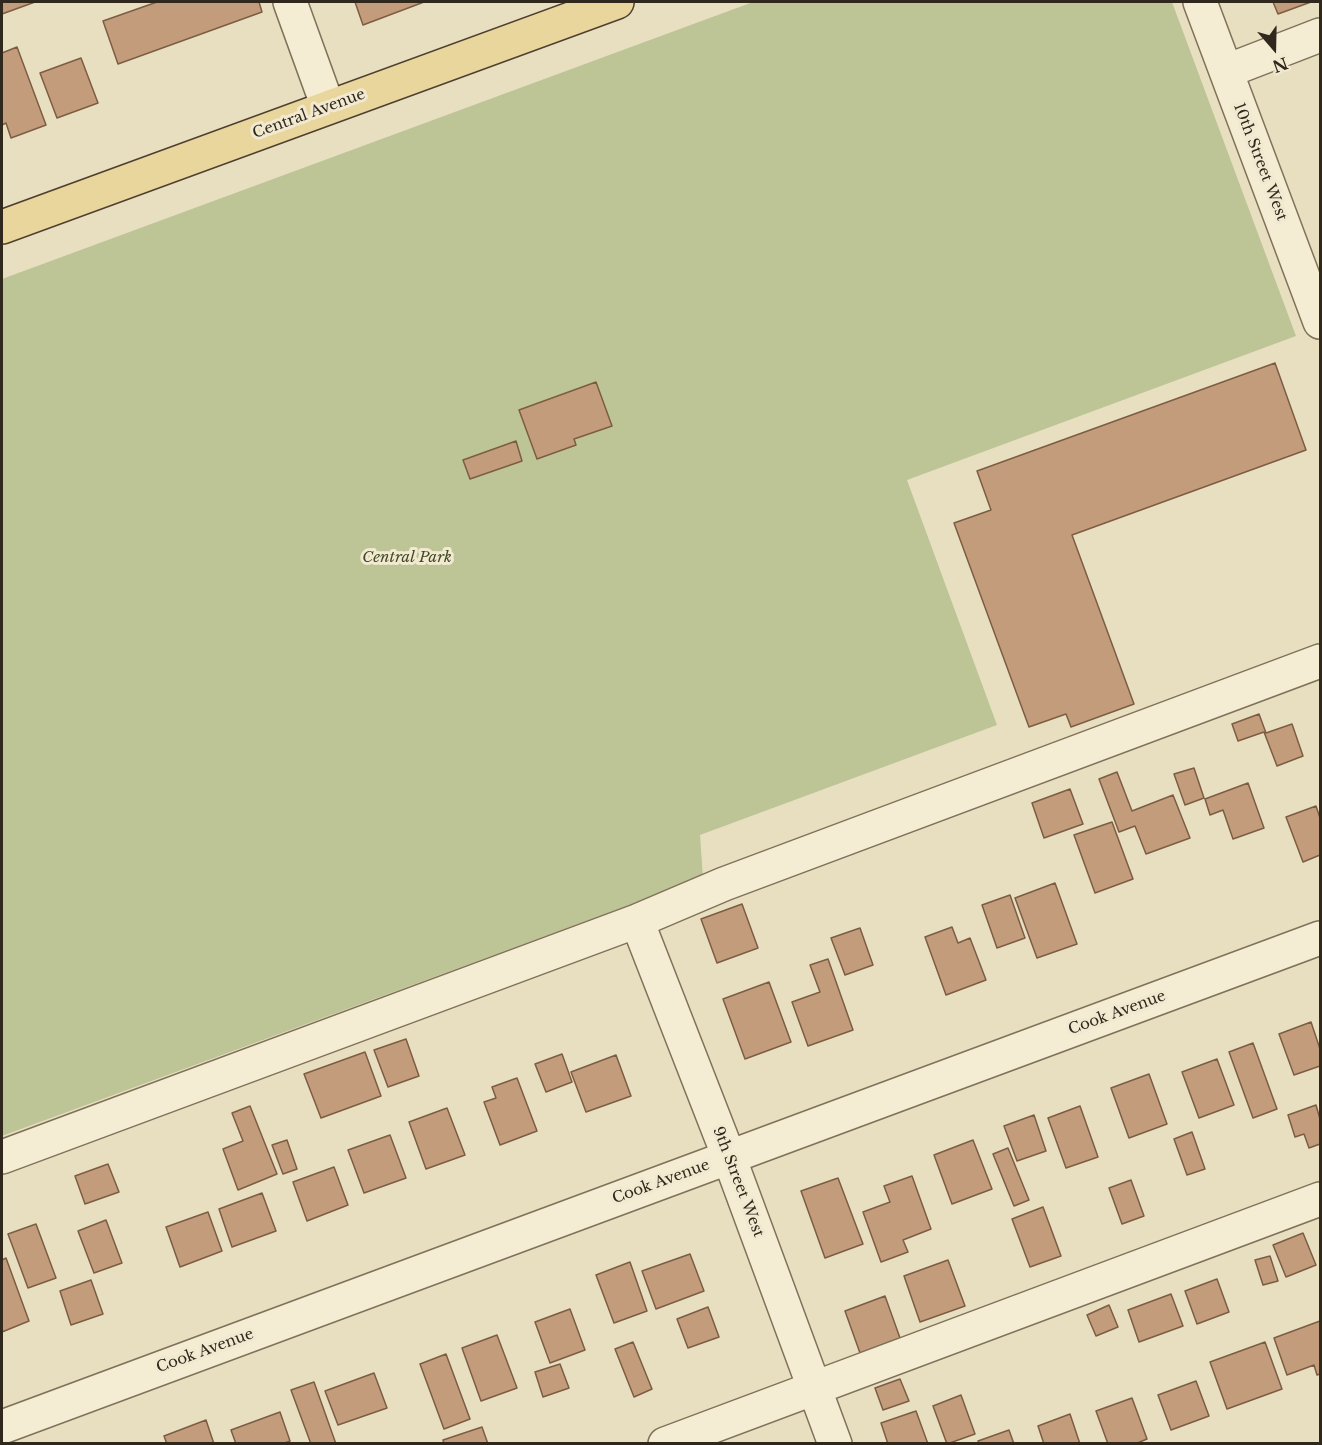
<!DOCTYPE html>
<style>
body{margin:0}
#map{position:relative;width:1322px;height:1445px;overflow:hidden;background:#e8dfc1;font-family:"Libre Baskerville",serif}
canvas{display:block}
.frame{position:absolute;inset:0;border:3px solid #31281d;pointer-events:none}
.north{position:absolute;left:1244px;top:18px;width:60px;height:60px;-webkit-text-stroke:4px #f1e9d0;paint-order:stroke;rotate:160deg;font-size:16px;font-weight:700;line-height:24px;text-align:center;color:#31281d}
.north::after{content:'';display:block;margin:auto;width:21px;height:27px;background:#31281d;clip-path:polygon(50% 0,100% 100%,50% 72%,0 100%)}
</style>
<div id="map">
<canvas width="1322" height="1445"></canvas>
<div class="frame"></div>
<div class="north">N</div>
</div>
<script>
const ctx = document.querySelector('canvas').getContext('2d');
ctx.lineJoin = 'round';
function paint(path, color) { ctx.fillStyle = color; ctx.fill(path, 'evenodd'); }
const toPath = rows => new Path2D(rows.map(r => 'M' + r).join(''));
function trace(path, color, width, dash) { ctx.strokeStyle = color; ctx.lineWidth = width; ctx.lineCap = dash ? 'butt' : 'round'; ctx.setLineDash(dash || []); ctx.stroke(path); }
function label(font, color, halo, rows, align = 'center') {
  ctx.font = font + ' "Libre Baskerville",serif'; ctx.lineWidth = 6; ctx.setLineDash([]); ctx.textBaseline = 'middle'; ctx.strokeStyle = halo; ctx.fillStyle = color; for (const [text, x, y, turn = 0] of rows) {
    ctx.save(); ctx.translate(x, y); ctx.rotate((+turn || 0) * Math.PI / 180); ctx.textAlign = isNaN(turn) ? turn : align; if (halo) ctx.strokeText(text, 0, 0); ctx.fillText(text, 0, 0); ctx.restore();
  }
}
paint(toPath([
 [753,2,1172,2,1296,336,907,480,997,725,700,835,703,878,2,1136,2,279]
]), '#bdc596');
const building = toPath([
 [2,2,35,2,2,14,2,2],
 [157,2,259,2,262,12,118,64,103,21,157,2],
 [355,2,424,2,363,25,355,2],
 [1273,2,1311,2,1278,14,1273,2],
 [17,47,46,125,11,138,6,123,2,125,2,53,17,47],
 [81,58,98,103,57,118,40,73,81,58],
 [1275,363,1306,450,1072,535,1134,704,1071,727,1066,714,1029,727,954,523,991,510,977,471,1275,363],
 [596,382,612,426,574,439,576,445,537,459,519,410,596,382],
 [516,441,522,461,470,479,463,460,516,441],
 [1259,714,1266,733,1292,724,1303,756,1277,766,1264,732,1238,741,1232,724,1259,714],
 [1194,768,1204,798,1185,805,1174,774,1194,768],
 [1117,772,1132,811,1173,795,1190,838,1146,854,1135,826,1119,832,1099,779,1117,772],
 [1248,783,1264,828,1233,839,1223,810,1210,815,1205,799,1248,783],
 [1070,789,1083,824,1044,838,1032,803,1070,789],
 [1316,806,1320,818,1320,855,1303,862,1286,817,1316,806],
 [1112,822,1133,879,1095,893,1074,835,1112,822],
 [1055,883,1077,944,1037,958,1015,898,1055,883],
 [1010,895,1025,938,997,948,982,905,1010,895],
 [742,904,758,948,717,963,701,919,742,904],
 [952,927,958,943,970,938,986,980,946,995,925,937,952,927],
 [860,928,873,965,845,975,831,938,860,928],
 [828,959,853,1030,808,1046,792,1002,820,992,810,965,828,959],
 [769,982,791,1042,745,1059,723,999,769,982],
 [1311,1022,1320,1049,1320,1066,1294,1075,1279,1034,1311,1022],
 [406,1039,419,1076,388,1087,374,1050,406,1039],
 [1253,1043,1277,1109,1253,1118,1229,1052,1253,1043],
 [365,1052,381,1096,321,1118,304,1074,365,1052],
 [562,1054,572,1082,546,1092,535,1064,562,1054],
 [616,1055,631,1096,586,1112,571,1072,616,1055],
 [1217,1059,1234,1105,1199,1118,1182,1072,1217,1059],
 [1149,1074,1167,1124,1129,1138,1111,1088,1149,1074],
 [517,1078,537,1131,500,1145,484,1102,496,1098,492,1087,517,1078],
 [1316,1105,1320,1119,1320,1144,1309,1148,1304,1134,1295,1137,1288,1115,1316,1105],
 [250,1106,277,1174,238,1190,223,1149,243,1141,232,1113,250,1106],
 [1080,1106,1098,1157,1066,1168,1048,1118,1080,1106],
 [447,1108,465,1155,426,1169,409,1122,447,1108],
 [1034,1115,1046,1151,1017,1161,1004,1126,1034,1115],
 [1192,1132,1205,1169,1187,1175,1174,1139,1192,1132],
 [390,1135,406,1178,364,1193,348,1150,390,1135],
 [287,1140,297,1169,283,1174,272,1145,287,1140],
 [973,1140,992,1189,952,1204,934,1155,973,1140],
 [1008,1148,1029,1200,1014,1206,993,1154,1008,1148],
 [108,1164,119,1192,85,1204,75,1176,108,1164],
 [334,1167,348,1205,307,1221,293,1182,334,1167],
 [912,1176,931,1229,903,1240,908,1252,881,1262,863,1212,890,1202,884,1186,912,1176],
 [838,1178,863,1244,825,1258,801,1191,838,1178],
 [1131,1180,1144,1216,1122,1224,1109,1188,1131,1180],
 [262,1193,276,1231,232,1247,219,1209,262,1193],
 [1043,1207,1061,1256,1030,1267,1012,1219,1043,1207],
 [208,1212,222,1251,180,1267,166,1227,208,1212],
 [106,1220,122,1263,94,1273,78,1231,106,1220],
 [36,1224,56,1278,28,1288,8,1234,36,1224],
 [1303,1233,1316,1265,1286,1277,1273,1245,1303,1233],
 [690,1254,704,1291,656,1309,642,1271,690,1254],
 [1270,1256,1278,1281,1263,1285,1255,1260,1270,1256],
 [6,1258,29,1321,2,1332,2,1260,6,1258],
 [948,1260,965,1306,920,1322,904,1276,948,1260],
 [630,1262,647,1311,614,1323,596,1275,630,1262],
 [1217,1279,1229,1312,1197,1324,1185,1291,1217,1279],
 [91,1280,103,1314,71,1325,60,1291,91,1280],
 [1171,1294,1183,1326,1139,1342,1128,1310,1171,1294],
 [885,1296,900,1338,860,1353,845,1311,885,1296],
 [1109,1305,1118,1327,1096,1336,1087,1315,1109,1305],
 [708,1307,719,1337,688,1348,677,1319,708,1307],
 [570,1309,585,1350,550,1363,535,1322,570,1309],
 [1320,1321,1320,1374,1317,1375,1314,1365,1287,1375,1274,1338,1320,1321],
 [497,1335,517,1388,481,1401,462,1348,497,1335],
 [633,1342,652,1389,634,1397,615,1349,633,1342],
 [1265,1342,1282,1389,1227,1409,1210,1362,1265,1342],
 [446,1354,470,1419,444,1429,420,1364,446,1354],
 [560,1364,569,1388,543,1397,535,1372,560,1364],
 [374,1373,387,1408,338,1425,325,1391,374,1373],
 [900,1379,909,1401,883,1410,875,1388,900,1379],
 [1196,1381,1209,1416,1171,1430,1158,1395,1196,1381],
 [314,1382,336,1444,311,1444,291,1390,314,1382],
 [961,1395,975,1434,947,1444,933,1406,961,1395],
 [1132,1398,1147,1439,1135,1444,1108,1444,1096,1411,1132,1398],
 [916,1411,928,1444,888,1444,881,1423,916,1411],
 [280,1412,290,1441,282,1444,236,1444,231,1430,280,1412],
 [1070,1414,1080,1444,1044,1444,1038,1426,1070,1414],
 [206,1420,214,1444,167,1444,164,1436,206,1420],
 [482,1427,488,1444,444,1444,443,1440,482,1427],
 [1009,1430,1014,1444,979,1444,978,1441,1009,1430]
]);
paint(building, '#c39d7b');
trace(building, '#7c5d43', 1.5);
const minor = toPath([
 [290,2,328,107],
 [1200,2,1320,322],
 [1227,71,1320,35],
 [637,921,729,1157,835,1444],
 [2,1157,637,921,724,884,1320,661],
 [2,1427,1320,938],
 [665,1444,1320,1199]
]);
const major = toPath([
 [2,227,617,2]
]);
trace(minor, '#80715a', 36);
trace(major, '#4e3f2f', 36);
trace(minor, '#f4edd3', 33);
trace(major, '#e9d69c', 33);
label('15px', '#31281d', '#f1e9d0', [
 ["Central Avenue",309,114,-20],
 ["10th Street West",1260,162,69],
 ["Cook Avenue",1117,1013,-20],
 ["Cook Avenue",661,1182,-20],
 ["9th Street West",738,1182,69],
 ["Cook Avenue",205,1351,-20]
]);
label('italic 15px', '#404b26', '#f1e9d0', [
 ["Central Park",407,558]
]);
</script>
